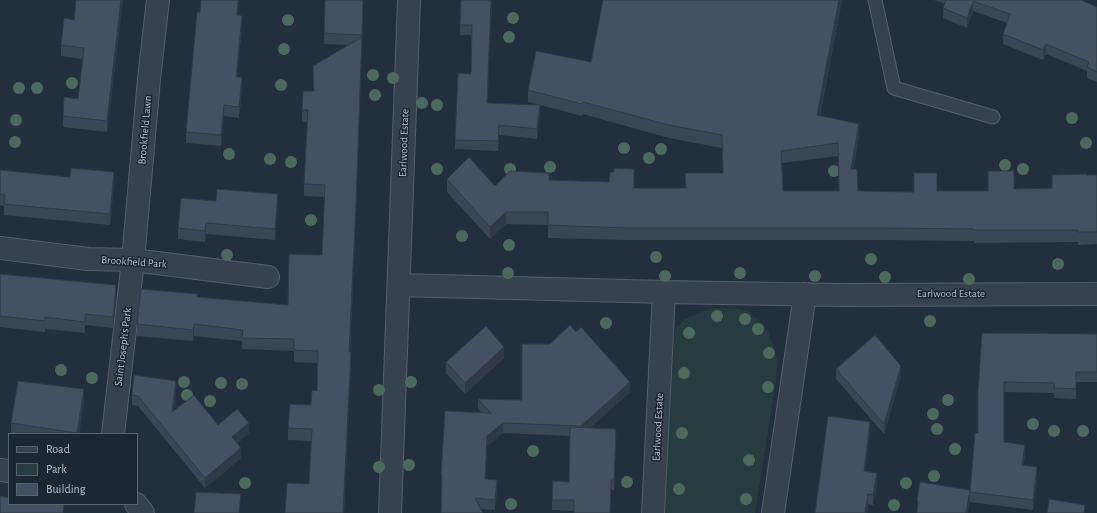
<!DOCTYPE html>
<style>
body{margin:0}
#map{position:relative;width:1097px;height:513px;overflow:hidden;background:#242f3e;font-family:"Alegreya Sans",sans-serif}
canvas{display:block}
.legend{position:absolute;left:8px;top:433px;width:130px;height:72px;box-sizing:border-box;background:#1d2633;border:1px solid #59626f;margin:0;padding:5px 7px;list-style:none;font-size:12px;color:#b4bcc9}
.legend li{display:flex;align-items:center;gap:8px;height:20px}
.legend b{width:20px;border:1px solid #59626f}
</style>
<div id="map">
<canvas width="1097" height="513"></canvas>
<ul class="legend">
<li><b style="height:5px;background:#38414e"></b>Road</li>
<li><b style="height:11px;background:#263c3f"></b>Park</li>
<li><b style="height:11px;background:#455162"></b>Building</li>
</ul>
</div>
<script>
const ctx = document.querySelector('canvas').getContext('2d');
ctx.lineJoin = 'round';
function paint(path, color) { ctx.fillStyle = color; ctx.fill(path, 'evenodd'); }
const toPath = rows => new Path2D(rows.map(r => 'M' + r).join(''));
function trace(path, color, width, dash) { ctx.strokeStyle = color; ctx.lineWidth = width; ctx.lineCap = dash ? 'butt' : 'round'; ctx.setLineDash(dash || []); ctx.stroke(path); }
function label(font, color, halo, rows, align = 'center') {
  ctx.font = font + ' "Alegreya Sans",sans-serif'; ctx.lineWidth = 3; ctx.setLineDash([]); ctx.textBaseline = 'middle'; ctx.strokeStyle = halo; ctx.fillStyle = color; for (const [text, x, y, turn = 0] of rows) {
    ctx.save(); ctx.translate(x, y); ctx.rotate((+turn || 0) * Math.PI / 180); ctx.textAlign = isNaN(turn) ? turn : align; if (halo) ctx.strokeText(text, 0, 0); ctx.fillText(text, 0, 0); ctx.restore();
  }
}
paint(toPath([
 [715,308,732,308,748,311,761,322,769,333,777,358,777,374,755,513,664,513,674,341,676,328,685,319,704,311]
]), '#263c3f');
const lane = toPath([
 [875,0,894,88,993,117]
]);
const street = toPath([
 [0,248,88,259,133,260,268,277],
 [399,285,664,292,653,513],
 [664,292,841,295,1097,294],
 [113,434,133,260,149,79,158,0],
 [0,470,9,471],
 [136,504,143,513],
 [390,513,409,0],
 [773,513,805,294]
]);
trace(lane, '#565f6c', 15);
trace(street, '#565f6c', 24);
trace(lane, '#38414e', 13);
trace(street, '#38414e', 22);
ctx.fillStyle = '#4b6a5d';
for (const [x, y] of [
 [513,18],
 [288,20],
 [509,37],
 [284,49],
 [373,75],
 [393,78],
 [72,83],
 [281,85],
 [19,88],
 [37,88],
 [375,95],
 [422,103],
 [437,105],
 [1072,118],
 [16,120],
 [15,142],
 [1086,143],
 [624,148],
 [661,149],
 [229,154],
 [649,158],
 [270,159],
 [291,162],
 [1005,165],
 [550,167],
 [437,169],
 [510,169],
 [1023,169],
 [834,171],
 [311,220],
 [462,236],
 [509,245],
 [227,255],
 [656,257],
 [871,259],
 [1058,264],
 [508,273],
 [740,273],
 [665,276],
 [815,276],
 [885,277],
 [969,279],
 [717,316],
 [745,319],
 [930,321],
 [606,323],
 [758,329],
 [689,333],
 [769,353],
 [61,370],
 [684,373],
 [92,378],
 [184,382],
 [411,382],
 [221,383],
 [242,384],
 [768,387],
 [379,390],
 [187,395],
 [948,400],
 [210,401],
 [933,414],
 [1033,424],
 [937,429],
 [1054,431],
 [1083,431],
 [682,433],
 [955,449],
 [533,451],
 [749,460],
 [409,465],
 [379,467],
 [934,476],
 [627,482],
 [245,483],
 [906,483],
 [679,489],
 [746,499],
 [511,504],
 [894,505]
]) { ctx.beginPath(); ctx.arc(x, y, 6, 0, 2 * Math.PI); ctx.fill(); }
paint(toPath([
 [76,0,123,0,107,132,63,127,63,116,78,99,83,59,61,56,61,45,74,20],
 [325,0,363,0,356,215,350,352,351,364,344,513,285,513,309,484,311,441,288,440,288,428,311,405,317,391,318,363,294,362,294,351,242,349,242,341,194,336,193,341,137,336,137,324,198,297,288,305,322,255,325,197,304,196,304,184,307,122,302,122,302,110,313,91,313,66,348,45,324,44],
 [492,0,487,103,539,105,528,102,528,90,591,62,842,0,820,116,859,137,853,169,858,191,914,192,988,191,1014,189,1052,188,1087,175,1097,175,1097,244,1078,245,1078,242,974,243,974,241,886,240,626,240,548,238,548,225,506,224,490,239,447,192,447,179,495,186,549,180,634,188,685,188,685,173,723,173,722,148,669,138,583,114,582,116,540,105,540,115,537,139,499,135,498,151,455,149,455,140,471,74,471,35,460,35,460,25],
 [838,156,839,191,783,191,782,163],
 [934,0,1081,0,1097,7,1097,82,1087,78,1087,71,1046,54,1043,60,1003,44,1003,34,1007,23,973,11,967,28,943,18,943,8,945,4],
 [238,15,242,27,237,77,242,89,239,118,224,116,221,146,186,143,186,132],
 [0,170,114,183,110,225,4,215,4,206,0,205],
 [278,205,275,240,206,234,205,242,178,239,178,228],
 [0,274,116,296,113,328,85,325,85,333,45,329,45,332,0,327],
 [1097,334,1097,382,1076,382,1076,399,1054,398,1054,393,1004,392,1004,442,1025,455,1023,466,1037,477,1033,510,970,502,970,492,978,433,978,391],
 [504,358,465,394,446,373,446,362],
 [836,369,901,376,884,434,836,379],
 [176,391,173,412,218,425,249,433,237,443,241,458,205,488,138,406,132,405,132,395],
 [630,392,590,428,616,440,614,490,611,490,574,511,552,510,552,500,569,482,570,436,503,433,487,446,485,479,497,490,495,510,481,509,441,484,441,475,482,413,478,408,478,399,522,400],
 [84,400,79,434,11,434,11,423],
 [870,432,865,471,877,483,873,505,868,504,867,513,815,513]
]), '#3b4654');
paint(toPath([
 [121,0,123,0,107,132,107,121],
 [238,0,239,0,237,26,237,15],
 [491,0,492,0,487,113,487,103],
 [839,0,842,0,817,128,817,115],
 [973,1,973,11,967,28,967,18],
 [242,16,242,27,236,88,236,77],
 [362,37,356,215,349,364,349,352],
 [1046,44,1046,54,1043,60,1043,50],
 [242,77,242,89,239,118,239,107],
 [224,105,224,116,221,146,221,135],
 [540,105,540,115,537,139,537,129],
 [859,124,859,137,851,181,851,169],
 [114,172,114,183,110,225,110,214],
 [278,194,278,205,275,240,275,229],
 [506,212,506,224,490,239,490,227],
 [206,223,206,234,205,242,205,231],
 [116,285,116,296,113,328,113,317],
 [194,324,194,336,193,341,193,330],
 [504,347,504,358,465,394,465,383],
 [351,352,351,364,344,513,343,513],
 [901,366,901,376,884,434,884,424],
 [176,381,176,391,172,423,172,412],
 [630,382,630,392,581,436,581,426],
 [84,389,84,400,79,434,77,434],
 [870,422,870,432,864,482,864,471],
 [249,423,249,433,232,447,232,437],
 [503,423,503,433,487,446,485,489,485,479,487,436],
 [616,429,616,440,614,490,614,480],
 [1025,445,1025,455,1022,476,1022,465],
 [241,448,241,458,205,488,205,478],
 [1037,467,1037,477,1033,510,1033,500],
 [877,473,877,483,873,505,873,495],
 [497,480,497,490,495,510,495,500],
 [970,490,970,500,968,513,966,513],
 [868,494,868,504,867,513,865,513]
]), '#303945');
const building = toPath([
 [76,0,121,0,107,121,63,116,64,97,78,99,84,48,61,45,64,18,74,20,76,0],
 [201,0,238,0,237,15,242,16,236,77,242,77,239,107,224,105,221,135,186,132,197,12,200,12,201,0],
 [325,0,363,0,362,35,324,33,325,0],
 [461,0,491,0,487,103,540,105,537,129,499,125,498,141,455,140,458,73,471,74,472,25,460,25,461,0],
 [603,0,839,0,817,115,859,124,851,169,857,169,858,191,914,192,914,173,937,173,937,191,988,191,988,171,1014,171,1014,189,1052,188,1052,175,1087,174,1087,175,1097,175,1097,232,1078,232,1078,230,974,230,974,229,886,228,626,228,548,225,548,212,506,212,490,227,447,179,469,157,495,186,510,171,549,173,549,180,609,182,610,172,614,172,614,168,634,169,634,188,686,188,685,173,723,173,722,135,669,125,583,102,582,104,528,90,536,51,591,62,603,0],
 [838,143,839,191,783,191,781,151,838,143],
 [946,0,1081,0,1097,7,1097,72,1087,67,1089,62,1046,44,1043,50,1003,34,1010,14,973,1,967,18,943,8,946,0],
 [362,37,356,203,349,352,351,352,343,513,285,513,287,483,309,484,312,429,288,428,290,404,311,405,312,390,317,391,318,351,294,350,294,339,242,338,243,330,194,324,193,330,137,324,141,289,198,294,197,297,288,305,289,254,322,255,325,185,304,184,308,110,302,110,303,91,314,91,313,66,362,37],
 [71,168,114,172,110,214,4,204,5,195,0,194,0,170,70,177,71,168],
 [217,189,278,194,275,229,206,223,205,231,178,228,181,198,216,201,217,189],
 [0,274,116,285,113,317,85,314,85,322,45,317,45,321,0,316,0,274],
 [570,325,576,332,581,327,630,382,581,426,503,423,487,436,485,479,497,480,495,500,475,498,483,513,441,513,442,475,441,475,445,411,491,413,478,399,522,400,522,344,550,344,570,325],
 [486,326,504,347,465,383,446,362,486,326],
 [982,333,1097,334,1097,372,1076,372,1076,389,1054,388,1055,383,1004,382,1004,442,1025,445,1022,465,1037,467,1033,500,970,492,975,433,978,433,978,391,982,333],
 [875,335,901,366,884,424,836,369,875,335],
 [134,375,176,381,172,412,194,395,218,425,237,409,249,423,232,437,241,448,205,478,138,396,132,395,134,375],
 [18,381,84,389,77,433,11,423,18,381],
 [828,416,870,422,864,471,877,473,873,495,868,494,865,513,815,513,828,416],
 [570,427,616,429,614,480,611,480,610,513,574,513,574,500,552,500,553,481,569,482,570,427],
 [920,482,970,490,966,513,917,513,918,501,917,500,920,482],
 [196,492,241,494,239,513,194,513,196,492],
 [0,496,9,498,9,504,58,504,64,505,63,513,0,513,0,496],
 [1049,499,1085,505,1084,513,1047,513,1049,499]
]);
paint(building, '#455162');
trace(building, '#303945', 1);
label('11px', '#b4bcc9', '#1d2633', [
 ["Brookfield Lawn",145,130,-85],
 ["Earlwood Estate",404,143,-88],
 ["Brookfield Park",134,262,4],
 ["Earlwood Estate",951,294],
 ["Saint Joseph's Park",123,347,-83],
 ["Earlwood Estate",658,427,-87]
]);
</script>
